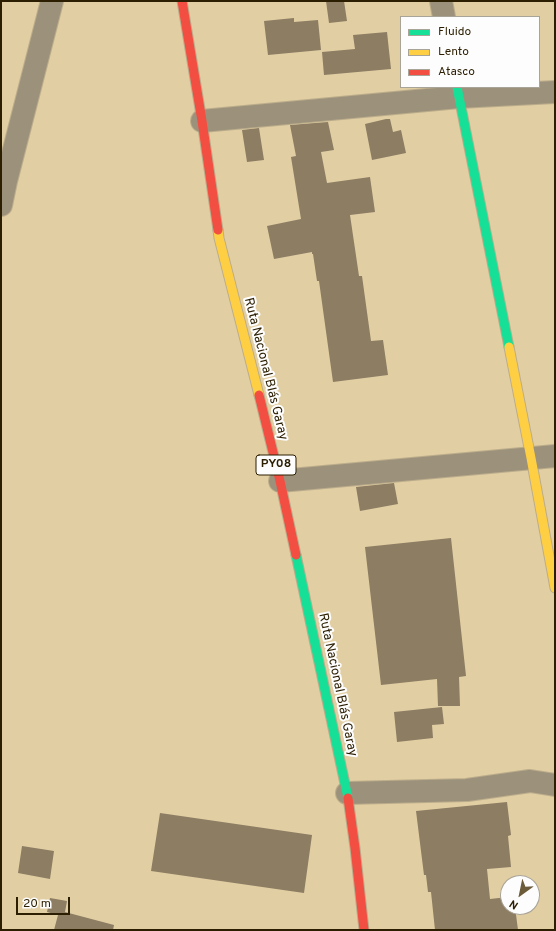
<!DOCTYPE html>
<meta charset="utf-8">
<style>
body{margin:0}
#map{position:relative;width:556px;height:931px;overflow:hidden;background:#e2cea3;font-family:Overpass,sans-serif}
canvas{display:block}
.frame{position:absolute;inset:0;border:2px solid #2c1e00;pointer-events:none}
.legend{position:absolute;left:400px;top:16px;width:140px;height:72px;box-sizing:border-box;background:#fdfdfd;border:1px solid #a9a498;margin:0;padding:5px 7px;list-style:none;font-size:12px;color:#2c1e00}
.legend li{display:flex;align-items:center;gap:8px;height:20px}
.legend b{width:20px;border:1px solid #a9a498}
.north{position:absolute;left:500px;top:875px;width:40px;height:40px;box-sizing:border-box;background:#fdfdfd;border:1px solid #a9a498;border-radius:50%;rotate:213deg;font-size:11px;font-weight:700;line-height:16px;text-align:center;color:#2c1e00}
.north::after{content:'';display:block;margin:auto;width:14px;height:18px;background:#6c5c39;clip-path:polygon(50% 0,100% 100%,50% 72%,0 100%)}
.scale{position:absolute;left:16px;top:897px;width:54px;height:18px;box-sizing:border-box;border:2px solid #2c1e00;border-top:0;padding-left:5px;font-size:12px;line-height:14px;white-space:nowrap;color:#2c1e00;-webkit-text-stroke:3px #fdfdfd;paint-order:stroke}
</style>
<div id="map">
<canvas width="556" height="931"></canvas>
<div class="frame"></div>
<ul class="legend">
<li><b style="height:5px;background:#16e098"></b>Fluido</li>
<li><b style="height:5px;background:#ffcf43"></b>Lento</li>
<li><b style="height:5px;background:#f24e42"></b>Atasco</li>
</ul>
<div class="north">N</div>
<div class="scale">20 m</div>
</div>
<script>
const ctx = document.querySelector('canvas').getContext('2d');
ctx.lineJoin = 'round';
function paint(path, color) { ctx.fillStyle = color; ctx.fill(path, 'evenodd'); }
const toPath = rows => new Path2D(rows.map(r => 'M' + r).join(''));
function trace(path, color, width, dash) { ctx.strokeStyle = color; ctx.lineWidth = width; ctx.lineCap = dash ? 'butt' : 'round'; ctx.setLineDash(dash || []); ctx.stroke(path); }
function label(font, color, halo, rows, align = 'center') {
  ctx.font = font + ' Overpass,sans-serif'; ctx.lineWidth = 4; ctx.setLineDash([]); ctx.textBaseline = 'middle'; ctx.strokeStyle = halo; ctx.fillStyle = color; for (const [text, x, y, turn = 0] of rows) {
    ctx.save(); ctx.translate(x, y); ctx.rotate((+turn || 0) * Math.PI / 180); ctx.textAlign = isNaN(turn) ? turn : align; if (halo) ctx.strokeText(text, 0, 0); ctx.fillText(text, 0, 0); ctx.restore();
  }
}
paint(toPath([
 [326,1,344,1,347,21,329,23],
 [294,18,294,22,318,20,321,50,268,55,264,21],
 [387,32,391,69,324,75,322,52,355,49,353,35],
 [386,119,390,119,393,132,401,130,406,153,372,160,365,124],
 [328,122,334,150,321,152,327,183,370,177,375,212,350,215,359,276,362,276,371,341,383,340,388,375,333,382,319,281,317,281,313,254,312,254,312,252,274,259,267,226,301,219,291,157,296,156,290,125],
 [259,128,264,160,247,162,242,130],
 [394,483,398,504,360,511,356,487],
 [451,538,466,676,459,677,460,706,438,706,437,679,381,685,365,547],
 [442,707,444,724,432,725,433,738,397,742,394,712],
 [507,802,511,835,508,836,511,867,487,869,490,899,508,897,508,907,515,907,518,930,435,930,431,892,428,892,426,875,424,875,416,811],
 [160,813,312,835,304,893,151,871],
 [22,846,54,851,50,879,18,873],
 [50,898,67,901,65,912,114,925,113,930,54,930,58,915,47,912]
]), '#8c7d63');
const street = toPath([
 [441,1,444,17],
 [202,121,459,97,555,92],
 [1,205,6,181,52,1],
 [280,481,555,456],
 [347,793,467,790,530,781,555,785]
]);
const fast = toPath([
 [457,87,509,347],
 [296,555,348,798]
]);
const slow = toPath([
 [218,230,219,238,259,395],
 [509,347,531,458,555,588]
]);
const jam = toPath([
 [182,1,202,121,218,230],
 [259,395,280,481,296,555],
 [348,798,355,848,364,930]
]);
trace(street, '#bcad8b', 24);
trace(fast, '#bcad8b', 11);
trace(slow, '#bcad8b', 11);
trace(jam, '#bcad8b', 11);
trace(street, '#9c927c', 22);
trace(fast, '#16e098', 9);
trace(slow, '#ffcf43', 9);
trace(jam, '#f24e42', 9);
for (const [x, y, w] of [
 [276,465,40]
]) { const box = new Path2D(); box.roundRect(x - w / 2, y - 10, w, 20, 3); ctx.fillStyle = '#fdfdfd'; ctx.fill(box); trace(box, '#2c1e00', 1); }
label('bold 12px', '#2c1e00', null, [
 ["PY08",276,465]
]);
label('13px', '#2c1e00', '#fdfdfd', [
 ["Ruta Nacional Blás Garay",265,369,76],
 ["Ruta Nacional Blás Garay",337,685,78]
]);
</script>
